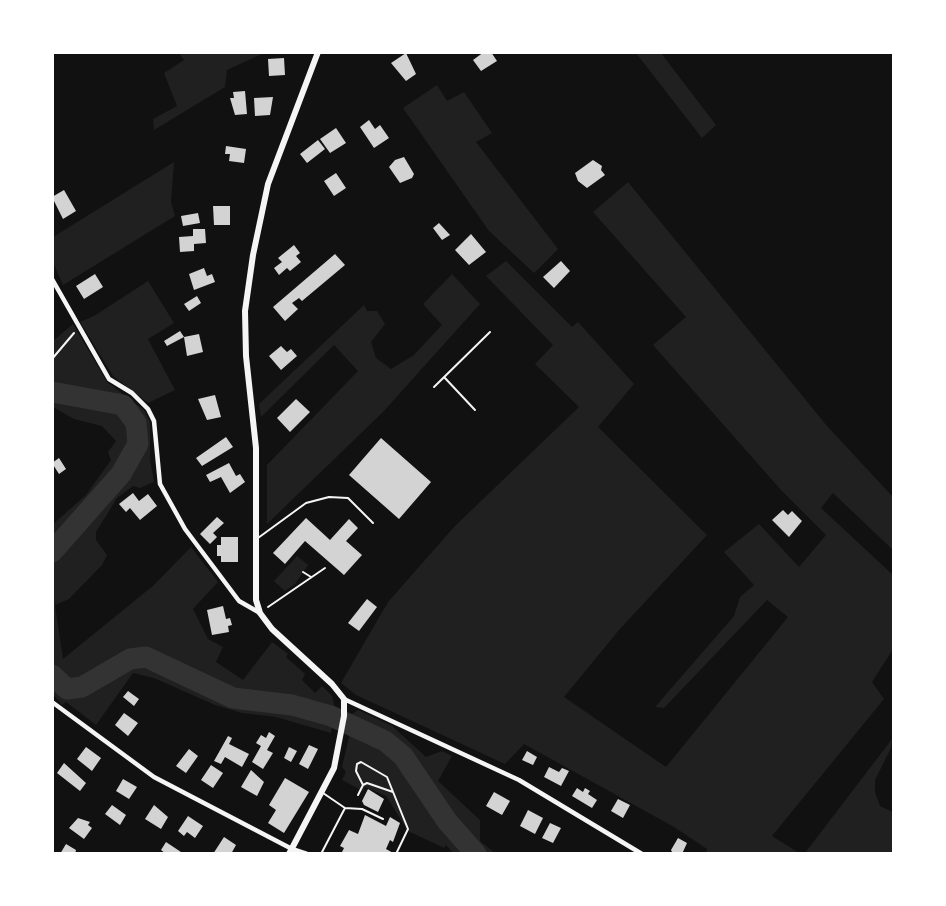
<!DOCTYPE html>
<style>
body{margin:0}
#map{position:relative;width:946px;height:906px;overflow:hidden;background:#111;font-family:Montserrat,sans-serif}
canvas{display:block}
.frame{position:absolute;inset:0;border:54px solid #fff;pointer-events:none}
</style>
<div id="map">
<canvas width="946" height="906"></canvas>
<div class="frame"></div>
</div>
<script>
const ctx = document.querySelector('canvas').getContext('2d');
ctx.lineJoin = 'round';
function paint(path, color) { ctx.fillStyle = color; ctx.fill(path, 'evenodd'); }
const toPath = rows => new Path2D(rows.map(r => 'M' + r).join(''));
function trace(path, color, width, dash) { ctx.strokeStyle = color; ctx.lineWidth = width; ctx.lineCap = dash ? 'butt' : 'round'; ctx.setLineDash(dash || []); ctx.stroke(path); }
paint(toPath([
 [179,53,264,53,227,70,225,87,154,130,153,119,177,106,164,73,184,60],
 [636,53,661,53,716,125,702,138],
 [437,85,447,101,464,92,492,133,476,142,558,249,534,273,489,231,403,108],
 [174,162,171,202,175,216,63,285,53,262,53,237],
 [628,182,827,426,893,497,893,550,833,493,821,508,893,575,893,649,872,682,884,699,772,836,799,853,706,853,707,849,674,827,524,744,505,764,356,695,341,683,388,602,455,526,579,407,535,364,553,345,486,276,506,261,572,327,578,322,634,384,598,427,707,535,619,630,564,697,666,767,788,617,767,600,664,708,655,707,734,616,740,597,754,585,724,552,759,524,799,567,826,535,781,490,653,345,686,317,593,212],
 [452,274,480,304,383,412,267,524,267,465,358,371,334,345,261,417,259,404,364,305,367,311,377,311,385,324,371,342,376,358,391,369,414,355,442,325,423,304],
 [148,281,174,323,148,339,175,390,148,403,113,376,80,322,94,316],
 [73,324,107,382,144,410,150,422,150,459,154,482,140,488,133,486,117,498,96,532,96,540,107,555,102,565,69,599,55,605,63,659,154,585,191,547,218,582,193,609,208,639,223,647,216,662,243,680,272,642,288,654,286,657,305,674,302,680,315,693,322,686,332,696,334,705,333,712,301,702,245,695,224,688,220,696,244,704,324,717,332,725,331,733,276,717,242,713,215,705,154,678,133,673,96,725,66,702,62,705,53,694,52,525,86,495,111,460,108,452,116,441,102,426,74,419,53,407,53,341],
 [297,556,308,565,295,584,285,591,274,581],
 [358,710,392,726,426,757,442,751,452,756,438,781,480,820,480,841,495,853,453,853,446,845,444,848,408,831,386,796,365,787,363,791,342,780,346,772,342,767,350,733,382,746,403,764,440,822,459,842,466,835,455,826,407,753,382,734,351,718,351,715],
 [892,739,891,748,875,780,875,792,880,806,893,812,893,853,805,853]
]), '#202020');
trace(toPath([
 [52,392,123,405,136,423,138,444,121,474,52,552],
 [52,675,67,689,82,687,130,659,146,657,233,698,292,705,331,716,385,741,403,756,447,821,476,854]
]), '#333', 21);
paint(toPath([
 [484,52,491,52,497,61,481,71,473,60],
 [406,53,416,74,406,81,391,63],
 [284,58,285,75,269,76,268,59],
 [245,91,247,114,235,115,230,98,234,98,233,92],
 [273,97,270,115,255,116,254,98],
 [369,120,375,129,380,125,389,138,374,148,360,127],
 [336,128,346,143,330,153,320,139],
 [318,140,325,149,307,163,300,154],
 [226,146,246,149,244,163,229,161,230,154,225,154],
 [404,157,414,174,412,178,400,183,389,167,395,160],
 [593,160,602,166,601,170,605,175,587,188,578,181,575,173],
 [336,173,346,188,334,196,324,181],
 [64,190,76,211,63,219,52,197],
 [213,206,230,206,230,225,214,225],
 [198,213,200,223,183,226,181,216],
 [439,223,450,235,442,240,433,228],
 [193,229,205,229,206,243,194,244,194,251,180,252,179,237,193,236],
 [471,234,486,252,469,265,455,250],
 [294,245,300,253,296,256,301,262,290,271,287,268,279,275,274,268,282,262,278,258],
 [335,254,345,265,302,301,299,298,292,303,298,309,285,321,273,307],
 [561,261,570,271,554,288,543,277],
 [204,268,207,276,212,274,215,282,194,290,189,274],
 [95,274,103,287,84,299,76,286],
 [197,296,201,303,189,311,184,304],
 [180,331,184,337,199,334,203,352,187,356,184,337,167,346,164,341],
 [281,346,287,352,291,349,297,356,281,370,269,356],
 [215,395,221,417,207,420,198,399],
 [296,399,310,412,290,432,277,418],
 [226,437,233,447,202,466,196,458],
 [381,438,431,482,399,519,349,475],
 [59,458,66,469,59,474,52,463],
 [229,463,236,476,240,474,245,482,230,493,221,477,210,482,206,475],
 [133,493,139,501,148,494,157,506,140,520,130,508,126,512,119,504],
 [783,510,788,515,792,511,802,521,789,537,772,520],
 [217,517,224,523,213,533,217,537,210,544,200,534],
 [306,518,330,540,349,519,358,528,346,541,362,555,344,575,305,541,285,564,273,553],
 [221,537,238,537,238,562,221,562,221,556,217,556,217,545,221,545],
 [367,599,377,607,359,631,348,623],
 [223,606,226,619,230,618,232,625,228,626,229,632,212,635,207,610],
 [128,691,139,699,134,706,123,697],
 [124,713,138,723,128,736,115,725],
 [269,732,275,736,267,750,273,753,263,769,252,762,261,746,256,743,261,735,266,738],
 [228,736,232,738,229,744,249,754,242,767,225,757,221,764,214,761],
 [309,745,318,749,308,769,299,764],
 [86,747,101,758,92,771,77,759],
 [289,747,297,751,291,762,284,758],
 [189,749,198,756,186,773,176,766],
 [527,751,537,757,533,765,522,760],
 [64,763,86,783,80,791,57,773],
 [211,765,223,773,213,788,201,780],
 [549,767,559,772,562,768,569,771,561,786,544,777],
 [251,770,264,782,257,796,241,787],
 [285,778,309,792,284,833,268,823,276,810,269,805],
 [123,779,137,787,129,799,116,791],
 [577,788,583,792,585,788,590,791,588,794,597,800,592,808,572,796],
 [368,789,384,799,378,812,364,805,362,801],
 [494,792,510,801,502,815,486,806],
 [618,799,630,805,623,818,611,811],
 [112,805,126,815,120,825,105,814],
 [154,805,168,817,161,829,145,819],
 [528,810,543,818,535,834,520,826],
 [365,815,386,826,390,817,400,823,393,842,390,840,386,849,395,854,341,854,344,848,340,846,349,830,358,834],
 [188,816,203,826,195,838,187,832,184,836,178,831],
 [78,818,90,822,88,825,92,828,84,839,69,828],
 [550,823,561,828,553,843,542,838],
 [224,837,236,845,231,854,213,854],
 [678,838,687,843,682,854,673,854,671,850],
 [166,842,184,854,166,854,161,850],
 [66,844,76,850,75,854,60,854]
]), '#d3d3d3');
trace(toPath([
 [52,359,74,333],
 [444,377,475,410],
 [434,387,490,332],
 [303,572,311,577],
 [268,607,325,568],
 [363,785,367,783,393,792],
 [358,795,363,785,356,771,357,764,361,762,387,777,408,829,396,854]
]), '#f5f5f5', 2);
trace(toPath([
 [258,538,306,503,329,497,348,498,373,523],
 [323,793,345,808,362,809,383,819],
 [321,854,345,808]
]), '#f5f5f5', 2);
trace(toPath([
 [52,279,109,379,132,393,148,409,154,421,160,484,185,529,239,601,260,613],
 [344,699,519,780,642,854],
 [52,702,154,777,292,849,307,854]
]), '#f5f5f5', 4.5);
trace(toPath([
 [289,854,334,768,344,716,344,699,332,684,272,629,260,613,256,600,256,448,246,356,245,311,253,255,268,184,318,52]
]), '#f5f5f5', 6);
</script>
